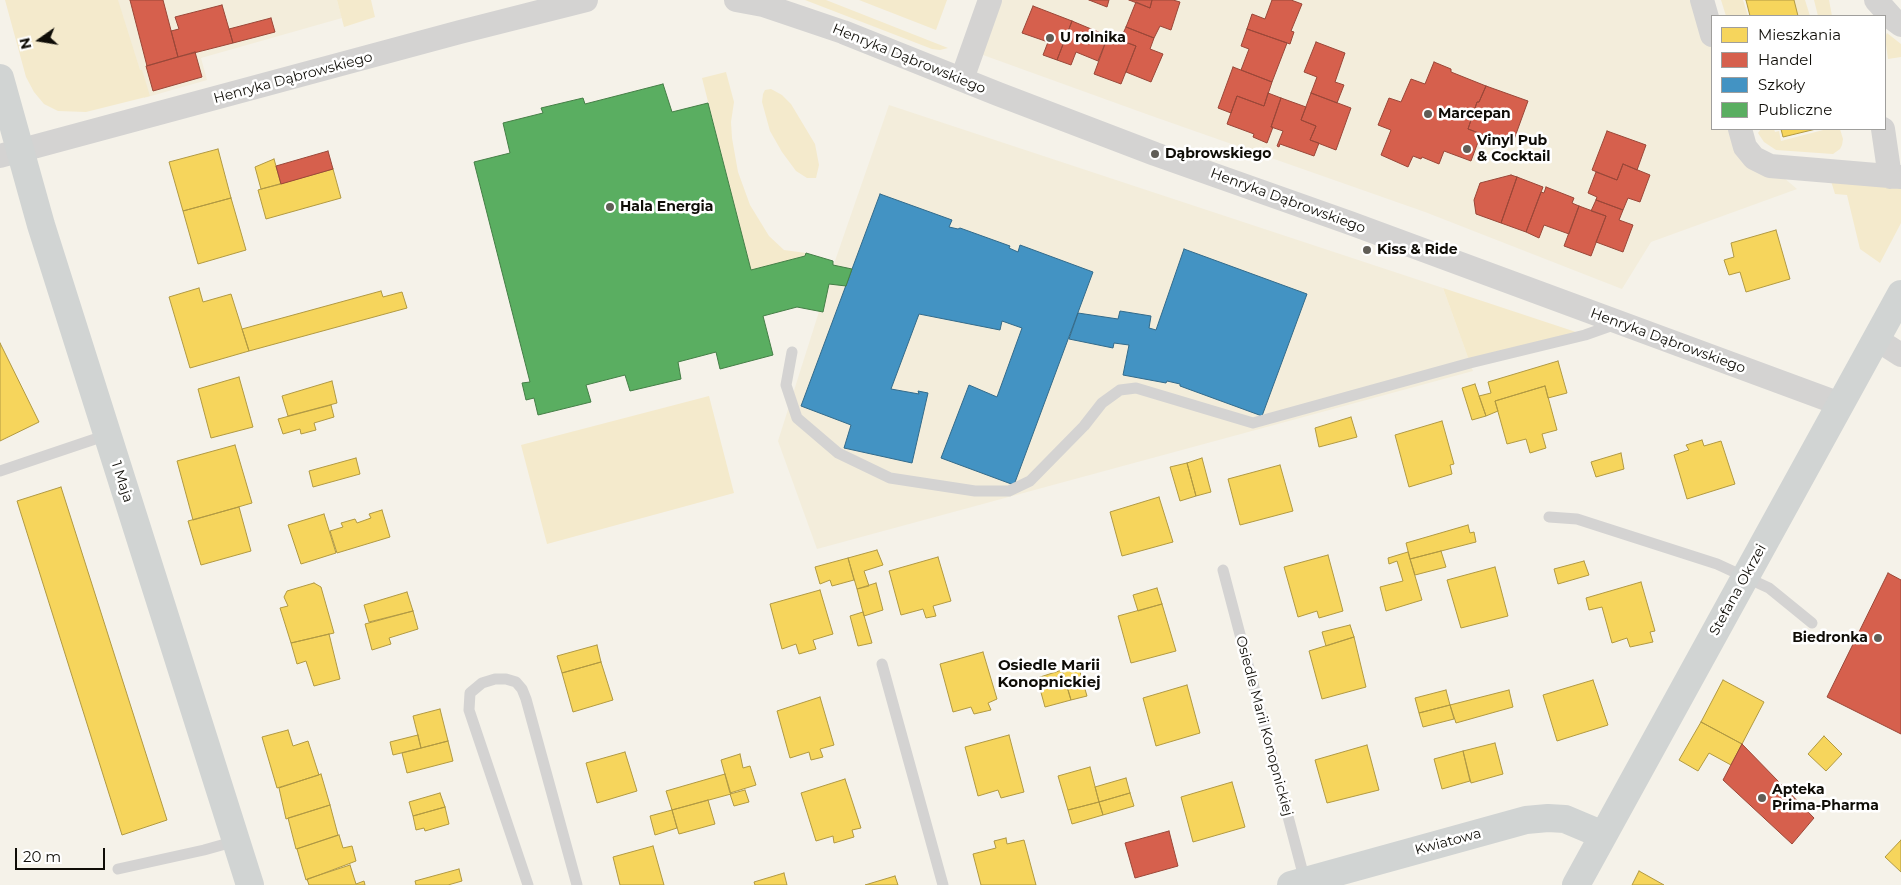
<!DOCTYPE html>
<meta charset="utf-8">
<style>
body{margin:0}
#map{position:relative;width:1901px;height:885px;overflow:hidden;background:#f5f2e9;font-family:Montserrat,sans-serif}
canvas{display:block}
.legend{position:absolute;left:1711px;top:15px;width:175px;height:115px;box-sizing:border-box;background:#fff;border:1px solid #9f9e9c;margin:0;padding:6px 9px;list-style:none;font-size:15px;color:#0f0d07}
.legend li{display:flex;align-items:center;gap:10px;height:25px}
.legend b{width:25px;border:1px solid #9f9e9c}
.north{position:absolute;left:15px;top:15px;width:50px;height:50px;-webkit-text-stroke:4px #fff;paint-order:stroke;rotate:257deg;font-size:14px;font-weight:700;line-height:20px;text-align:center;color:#0f0d07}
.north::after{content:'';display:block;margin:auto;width:18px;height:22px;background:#0f0d07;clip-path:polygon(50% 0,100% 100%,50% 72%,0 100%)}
.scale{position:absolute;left:15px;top:848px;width:90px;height:22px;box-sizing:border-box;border:2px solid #0f0d07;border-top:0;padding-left:6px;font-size:15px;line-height:18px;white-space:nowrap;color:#0f0d07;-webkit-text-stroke:4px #fff;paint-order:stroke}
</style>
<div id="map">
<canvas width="1901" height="885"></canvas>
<ul class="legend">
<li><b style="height:14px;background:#f6d55c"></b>Mieszkania</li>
<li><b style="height:14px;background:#d6604d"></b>Handel</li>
<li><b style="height:14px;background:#4393c3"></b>Szkoły</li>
<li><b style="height:14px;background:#5aae61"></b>Publiczne</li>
</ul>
<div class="north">N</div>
<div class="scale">20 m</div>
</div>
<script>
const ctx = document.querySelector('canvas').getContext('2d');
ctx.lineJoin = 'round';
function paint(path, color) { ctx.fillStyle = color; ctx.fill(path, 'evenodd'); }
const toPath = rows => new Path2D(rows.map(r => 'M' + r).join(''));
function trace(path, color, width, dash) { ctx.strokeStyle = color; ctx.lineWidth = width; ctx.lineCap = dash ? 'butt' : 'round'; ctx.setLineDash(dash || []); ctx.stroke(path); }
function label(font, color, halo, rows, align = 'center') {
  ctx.font = font + ' Montserrat,sans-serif'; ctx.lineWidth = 5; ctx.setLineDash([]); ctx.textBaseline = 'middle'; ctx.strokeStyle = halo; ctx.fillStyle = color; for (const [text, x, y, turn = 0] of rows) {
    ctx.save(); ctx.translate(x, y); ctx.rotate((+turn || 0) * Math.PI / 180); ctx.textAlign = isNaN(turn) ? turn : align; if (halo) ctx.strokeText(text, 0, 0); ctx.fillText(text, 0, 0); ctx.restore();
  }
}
paint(toPath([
 [116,0,337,0,342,18,201,58,207,80,144,98],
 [990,0,1702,0,1712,35,1712,129,1740,129,1770,166,1797,189,1651,242,1622,289,1425,212,1149,115,972,51],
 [889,105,1443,288,1473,371,817,549,778,441,836,258]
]), '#f3eddb');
paint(toPath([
 [5,0,118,0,140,70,142,70,150,96,86,112,58,111,44,104,34,92,26,77],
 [337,0,371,0,375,17,344,27],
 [805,0,826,0,948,48,940,50,932,49],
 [859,0,947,0,936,30],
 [1721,0,1743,0,1748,16,1726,16],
 [1794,0,1805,0,1810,16,1798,16],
 [1814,0,1829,0,1832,16,1818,16],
 [1887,33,1901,44,1901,57,1888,59,1885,37],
 [726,72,734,102,731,122,732,138,738,172,750,205,769,236,784,250,806,253,805,256,751,270,702,78],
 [771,89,782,95,791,104,815,144,819,165,816,178,807,178,796,171,782,152,770,131,762,102,763,94,765,90],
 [1761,129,1774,129,1775,132,1779,131,1781,141,1827,129,1840,129,1843,139,1842,145,1840,149,1833,154,1776,150,1764,142,1758,133],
 [1831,181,1901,186,1901,223,1880,263,1860,249,1847,195,1835,194],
 [1443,288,1585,335,1470,363],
 [709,396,734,493,547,544,521,445]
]), '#f4eacc');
const homes = toPath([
 [1746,0,1794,0,1798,16,1750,16,1746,0],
 [1781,129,1816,129,1783,137,1781,129],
 [218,149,231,198,183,211,169,162,218,149],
 [274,159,281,184,261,189,255,167,274,159],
 [333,169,341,198,266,219,258,190,333,169],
 [231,198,246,250,198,264,183,211,231,198],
 [1776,230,1790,279,1746,292,1740,272,1729,275,1724,260,1734,257,1731,243,1776,230],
 [199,288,203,302,231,294,249,351,190,368,169,297,199,288],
 [381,291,383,297,402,292,407,308,249,351,242,329,381,291],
 [0,343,39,422,0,441,0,343],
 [1558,361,1567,393,1548,398,1545,386,1495,401,1498,411,1486,416,1479,396,1491,393,1488,382,1558,361],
 [239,377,253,427,211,438,198,389,239,377],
 [332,381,337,403,288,416,282,396,332,381],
 [1475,384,1486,416,1472,420,1462,388,1475,384],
 [1545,386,1557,430,1542,434,1546,448,1530,453,1526,439,1507,444,1495,401,1545,386],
 [331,405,334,417,314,423,316,430,301,434,300,429,283,434,278,419,331,405],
 [1351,417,1357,437,1319,447,1315,428,1351,417],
 [1442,421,1454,464,1450,465,1452,474,1409,487,1395,435,1442,421],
 [1702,440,1704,446,1721,441,1735,484,1687,499,1674,455,1689,450,1686,445,1702,440],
 [235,445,252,503,193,520,177,461,235,445],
 [1621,453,1624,469,1596,477,1591,462,1621,453],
 [356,458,360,474,313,487,309,471,356,458],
 [1202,458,1211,492,1196,496,1187,463,1202,458],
 [1187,463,1196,496,1180,501,1170,467,1187,463],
 [1280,465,1293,511,1240,525,1228,479,1280,465],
 [61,487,167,820,122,835,17,501,61,487],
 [1159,497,1173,542,1122,556,1110,512,1159,497],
 [239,507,251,551,201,565,188,521,239,507],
 [382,510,390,537,337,553,330,531,343,527,341,523,355,519,357,523,371,518,369,514,382,510],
 [324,514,336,553,301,564,288,525,324,514],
 [1468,525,1470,533,1474,532,1476,542,1410,559,1406,543,1468,525],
 [877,550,883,565,864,571,869,586,857,589,848,558,877,550],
 [1441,551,1446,567,1415,575,1410,559,1441,551],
 [1408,552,1422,600,1386,611,1380,587,1403,581,1397,561,1389,564,1388,558,1408,552],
 [1328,555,1343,611,1319,618,1317,611,1298,617,1284,567,1328,555],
 [938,557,951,601,933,606,936,616,926,618,923,609,901,615,889,571,938,557],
 [848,558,854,580,832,586,830,580,820,584,815,567,848,558],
 [1584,561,1589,575,1558,584,1554,569,1584,561],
 [1495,567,1508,616,1461,628,1447,580,1495,567],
 [1641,582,1655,631,1650,632,1653,642,1630,647,1627,638,1612,643,1602,607,1589,610,1586,598,1641,582],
 [314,583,321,587,334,633,291,643,280,608,288,606,284,597,287,591,314,583],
 [876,583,883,610,864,616,857,589,876,583],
 [1157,588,1162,604,1138,611,1133,595,1157,588],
 [820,590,833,634,813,640,816,649,799,654,796,644,782,649,770,604,820,590],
 [407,592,413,611,369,622,364,605,407,592],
 [1162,604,1176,651,1131,663,1118,616,1162,604],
 [413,611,418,629,389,638,391,644,372,650,365,624,413,611],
 [863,612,872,643,858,646,850,616,863,612],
 [1350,625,1354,637,1326,646,1322,632,1350,625],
 [329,634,340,679,314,686,306,661,297,664,291,643,329,634],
 [1354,637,1366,687,1322,699,1309,651,1354,637],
 [597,645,601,662,562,673,557,656,597,645],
 [983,652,997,699,988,703,991,710,974,714,971,707,953,712,940,664,983,652],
 [601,662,613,700,573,712,562,673,601,662],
 [1078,665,1087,696,1071,700,1062,670,1078,665],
 [1062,670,1071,700,1045,707,1037,678,1062,670],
 [1593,680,1608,725,1557,741,1543,695,1593,680],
 [1723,680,1764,702,1742,744,1701,722,1723,680],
 [1187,685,1200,733,1156,746,1143,698,1187,685],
 [1446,690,1450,705,1419,713,1415,698,1446,690],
 [1509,690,1513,707,1456,723,1450,705,1509,690],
 [820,697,834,745,820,749,823,757,811,760,809,752,790,758,777,711,820,697],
 [1450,705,1454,719,1423,727,1419,713,1450,705],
 [440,709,448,741,421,748,413,716,440,709],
 [1701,722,1742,744,1731,765,1709,753,1698,771,1679,760,1701,722],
 [288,730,293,746,308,741,319,775,277,788,262,737,288,730],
 [418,735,421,748,393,755,390,742,418,735],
 [1009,735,1024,792,1001,798,998,790,978,796,965,747,1009,735],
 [1824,736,1842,754,1826,771,1808,754,1824,736],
 [448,741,453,761,407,773,402,753,448,741],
 [1495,743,1503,774,1471,783,1463,751,1495,743],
 [1367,745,1379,790,1327,803,1315,760,1367,745],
 [1463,751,1470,781,1442,789,1434,759,1463,751],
 [625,752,637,791,597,803,586,763,625,752],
 [740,754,743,768,750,766,756,785,730,793,721,760,740,754],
 [1090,767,1099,802,1068,810,1058,776,1090,767],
 [321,774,330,805,286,819,279,788,321,774],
 [725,774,731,794,672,810,666,791,725,774],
 [1126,778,1130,793,1099,802,1095,787,1126,778],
 [845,779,861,828,852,830,854,837,834,843,833,836,816,841,801,793,845,779],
 [1232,782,1245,827,1193,842,1181,797,1232,782],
 [745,790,749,802,734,806,730,794,745,790],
 [440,793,445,807,413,816,409,802,440,793],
 [1130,793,1134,806,1103,815,1099,802,1130,793],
 [708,800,715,824,679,834,672,810,708,800],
 [1099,802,1103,815,1072,824,1068,810,1099,802],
 [330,805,338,835,296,849,288,818,330,805],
 [445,807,449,824,425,831,424,828,416,830,413,816,445,807],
 [672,810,677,828,655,835,650,816,672,810],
 [339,835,343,848,352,846,356,861,306,880,297,849,339,835],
 [1006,838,1007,844,1024,840,1036,885,981,885,973,854,996,848,994,841,1006,838],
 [1901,840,1901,872,1885,857,1901,840],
 [653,846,664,885,620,885,613,857,653,846],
 [350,865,356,884,364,881,365,885,309,885,307,879,350,865],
 [459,869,462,881,448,885,416,885,415,881,459,869],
 [1639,871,1664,885,1632,885,1639,871],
 [784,873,787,885,755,885,754,882,784,873],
 [895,876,898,885,865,885,895,876]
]);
paint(homes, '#f6d55c');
trace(homes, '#b19942', 1);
const shops = toPath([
 [130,0,163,0,178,57,147,66,130,0],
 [1089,0,1109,0,1107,7,1089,0],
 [1129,0,1152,0,1150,8,1129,0],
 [1152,0,1173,0,1180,2,1171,30,1160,26,1154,38,1126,27,1136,2,1150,8,1152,0],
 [1272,0,1291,0,1302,4,1291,31,1294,32,1290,44,1247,29,1252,14,1265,19,1272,0],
 [222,5,233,43,178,57,171,31,179,29,175,17,222,5],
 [1033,6,1072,21,1057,60,1043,55,1048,42,1022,33,1033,6],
 [271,18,275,32,233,43,229,29,271,18],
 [1072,21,1108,36,1098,61,1076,52,1071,65,1057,60,1072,21],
 [1126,27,1154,38,1150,49,1163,54,1151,82,1126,72,1136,46,1120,40,1126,27],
 [1247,29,1287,43,1272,82,1241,70,1249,49,1241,46,1247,29],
 [1108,36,1136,46,1121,84,1094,74,1108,36],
 [1316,42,1345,53,1335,82,1344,85,1337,103,1311,93,1317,77,1304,72,1316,42],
 [195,52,202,77,153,91,146,66,195,52],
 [1434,62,1451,69,1451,72,1486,86,1479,102,1477,102,1468,129,1481,134,1471,161,1444,151,1439,164,1422,157,1421,159,1413,156,1408,167,1381,155,1391,130,1378,125,1389,98,1401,102,1411,79,1425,84,1434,62],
 [1233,67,1272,82,1264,106,1237,96,1231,113,1218,108,1233,67],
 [1486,86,1528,101,1512,145,1468,129,1477,102,1479,102,1486,86],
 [1268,93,1281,98,1271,127,1273,127,1267,143,1253,137,1254,134,1227,124,1237,96,1264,106,1268,93],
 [1311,93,1351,108,1336,150,1310,140,1316,126,1301,120,1311,93],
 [1281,98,1306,107,1301,120,1316,126,1310,140,1319,143,1314,156,1280,144,1279,147,1277,146,1283,131,1271,127,1281,98],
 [1607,131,1646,145,1637,170,1623,164,1617,180,1592,170,1607,131],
 [328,151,333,169,281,184,276,166,328,151],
 [1623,164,1650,175,1640,202,1628,198,1623,210,1596,200,1597,197,1588,193,1596,172,1617,180,1623,164],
 [1511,175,1517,177,1501,223,1476,214,1474,200,1480,183,1511,175],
 [1517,177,1543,187,1526,232,1501,223,1517,177],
 [1546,187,1574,198,1572,203,1579,206,1569,234,1544,225,1539,238,1526,232,1541,192,1544,193,1546,187],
 [1596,200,1623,210,1619,220,1633,225,1623,252,1596,242,1606,216,1591,211,1596,200],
 [1579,206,1606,216,1591,256,1564,246,1579,206],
 [1888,573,1901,580,1901,734,1827,697,1888,573],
 [1742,744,1814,818,1792,844,1723,780,1742,744],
 [1169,831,1178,866,1135,878,1125,843,1169,831]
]);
paint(shops, '#d6604d');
trace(shops, '#9a4738', 1);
const schools = toPath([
 [880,194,952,220,949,227,958,229,960,228,1010,246,1009,248,1018,252,1020,245,1093,272,1014,485,941,458,969,385,997,397,1022,328,1002,321,1000,330,919,314,891,389,919,394,918,391,928,393,912,463,844,448,851,425,801,406,880,194],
 [1184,249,1307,294,1262,416,1180,386,1180,384,1167,381,1166,383,1123,375,1129,345,1114,343,1113,348,1069,339,1078,313,1118,319,1120,311,1151,316,1149,328,1156,330,1184,249]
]);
paint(schools, '#4393c3');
trace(schools, '#336b8b', 1);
const public = toPath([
 [663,84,672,112,708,103,751,270,805,256,806,253,833,261,833,265,852,269,846,286,829,284,823,312,797,307,763,316,773,355,720,369,716,352,678,362,681,379,630,391,625,375,586,385,591,402,538,415,534,398,526,400,522,383,530,382,474,162,510,153,503,123,543,113,541,108,583,98,585,104,663,84]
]);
paint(public, '#5aae61');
trace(public, '#447e46', 1);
trace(toPath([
 [792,352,786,385,797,418,838,453,890,478,975,491,1009,491,1030,481,1084,426,1102,403,1120,390,1136,388,1253,423,1470,363,1585,335,1616,324],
 [0,471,107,435],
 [1549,517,1577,519,1717,564,1769,588,1812,623],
 [1223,570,1305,881],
 [882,664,943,885],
 [118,869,204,850,236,841],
 [528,885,469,710,470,693,482,683,495,679,506,679,516,682,522,689,526,699,577,885]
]), '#d4d3d2', 11);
trace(toPath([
 [736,0,763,5,843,32,998,94,1155,154,1350,223,1840,404],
 [1702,0,1712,35],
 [1876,0,1893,19,1901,25],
 [962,79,990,0],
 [1740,129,1745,147,1754,158,1770,166,1901,177],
 [1883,129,1890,177],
 [0,156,460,32,586,0],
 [1876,339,1901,355]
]), '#d4d3d2', 24);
trace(toPath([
 [0,78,41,225,250,885],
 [1291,885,1526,820,1548,818,1565,819,1603,835],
 [1576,885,1901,294]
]), '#d1d4d3', 28);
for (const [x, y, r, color] of [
 [1050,38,5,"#605d56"],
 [1428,114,5,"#605d56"],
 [1467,149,5,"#605d56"],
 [1155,154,5,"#605d56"],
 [610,207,5,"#605d56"],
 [1367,250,5,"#605d56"],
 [1878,638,5,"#605d56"],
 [1762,798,5,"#605d56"]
]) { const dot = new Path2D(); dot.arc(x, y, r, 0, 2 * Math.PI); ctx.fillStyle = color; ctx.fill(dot); trace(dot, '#fff', 2); }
label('bold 14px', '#0f0d07', '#fff', [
 ["U rolnika",1060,38],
 ["Marcepan",1438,114],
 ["Vinyl Pub",1477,141],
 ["& Cocktail",1477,157],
 ["Dąbrowskiego",1165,154],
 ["Hala Energia",620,207],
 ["Kiss & Ride",1377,250],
 ["Biedronka",1868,638,"right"],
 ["Apteka",1772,790],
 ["Prima-Pharma",1772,806]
], 'left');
label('14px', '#0f0d07', '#fff', [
 ["Henryka Dąbrowskiego",909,59,22],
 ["Henryka Dąbrowskiego",293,78,-15],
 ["Henryka Dąbrowskiego",1288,201,20],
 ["Henryka Dąbrowskiego",1668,341,20],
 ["1 Maja",122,482,72],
 ["Stefana Okrzei",1738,590,-61],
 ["Osiedle Marii Konopnickiej",1264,726,75],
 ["Kwiatowa",1448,842,-15]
]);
label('bold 15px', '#0f0d07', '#fff', [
 ["Osiedle Marii",1049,666],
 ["Konopnickiej",1049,683]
]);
</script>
